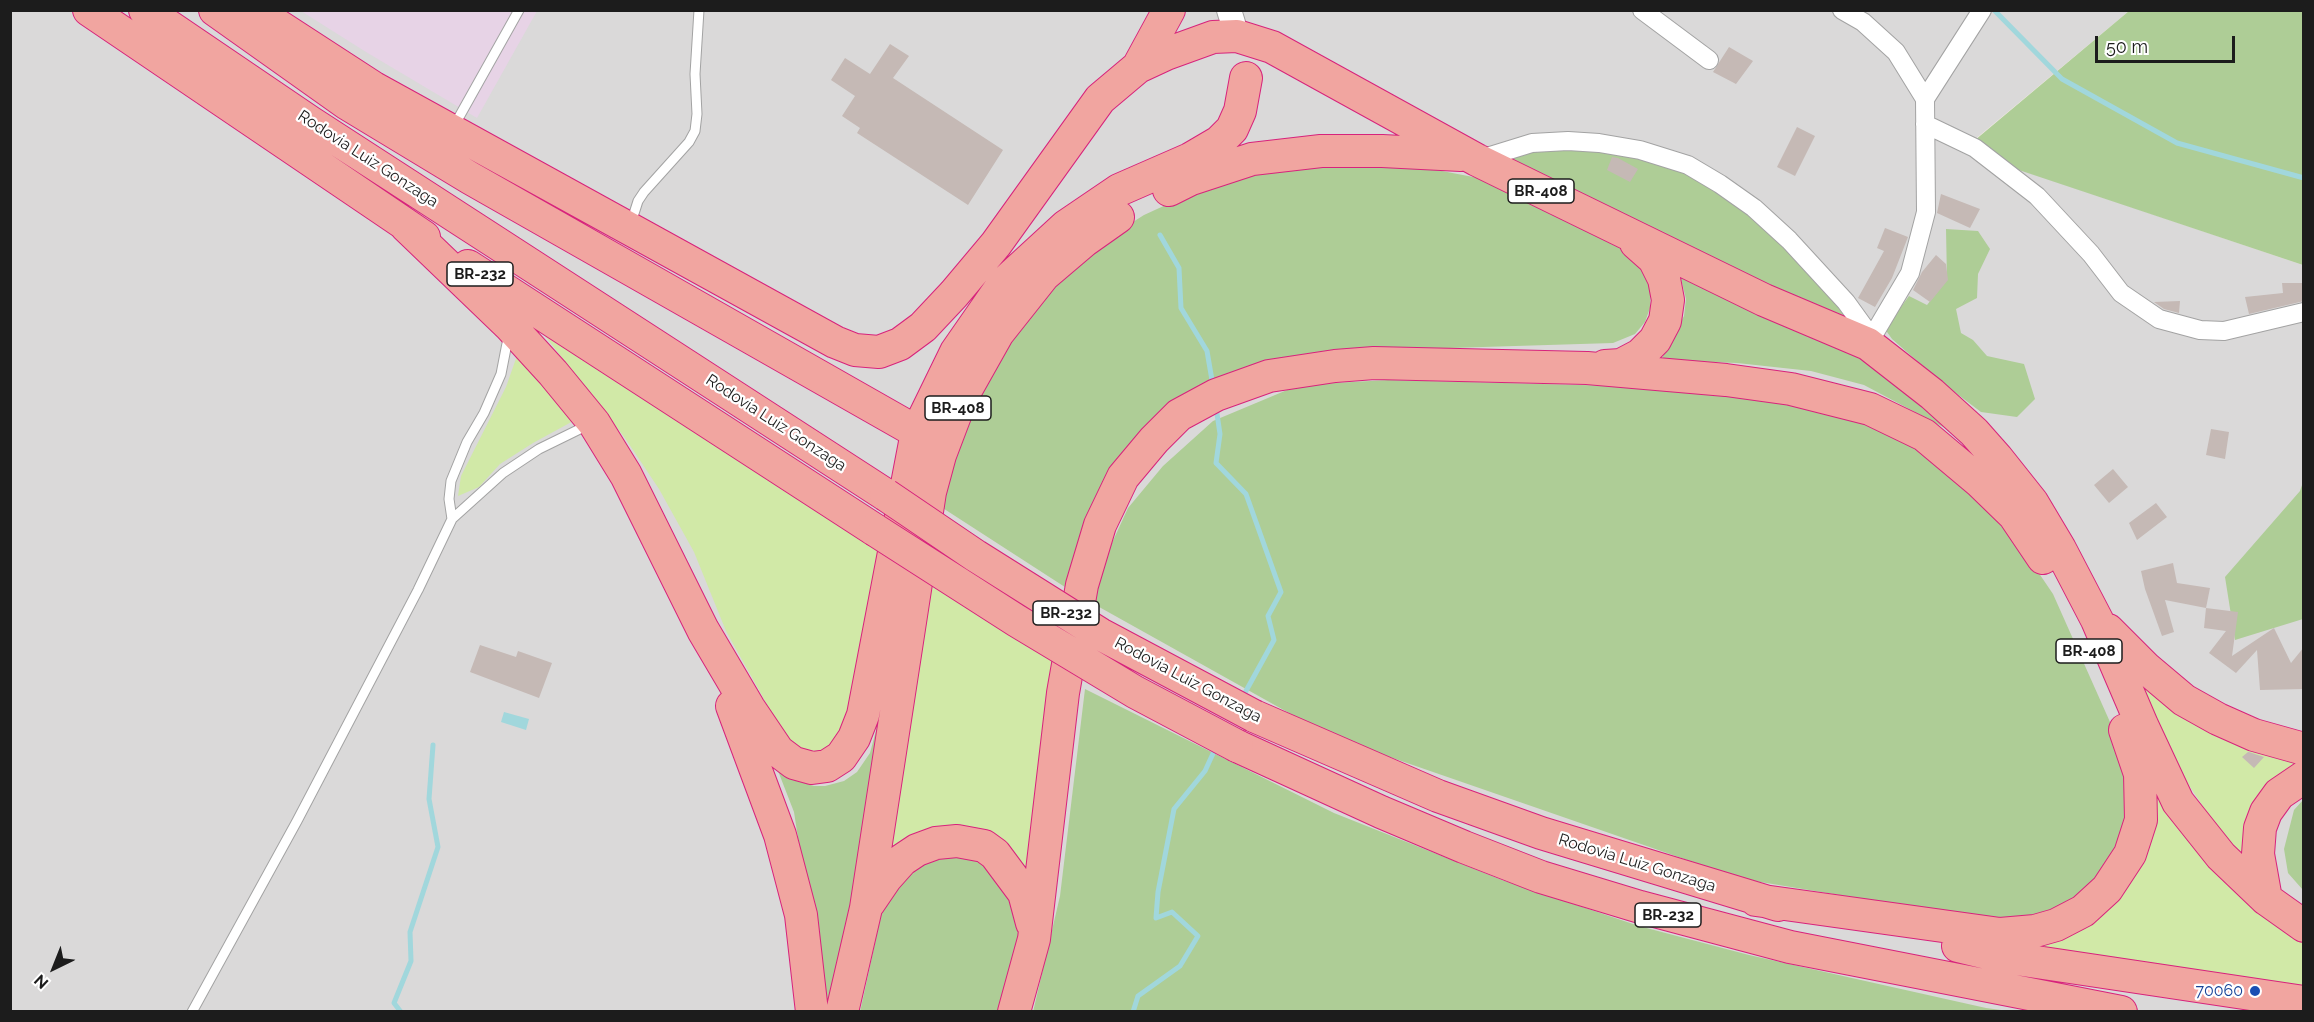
<!DOCTYPE html>
<style>
body{margin:0}
#map{position:relative;width:2314px;height:1022px;overflow:hidden;background:#eee8e2;font-family:Raleway,sans-serif}
canvas{display:block}
.frame{position:absolute;inset:0;border:12px solid #1c1c1c;pointer-events:none}
.north{position:absolute;left:24px;top:938px;width:60px;height:60px;-webkit-text-stroke:4px #fff;paint-order:stroke;rotate:223deg;font-size:16px;font-weight:700;line-height:24px;text-align:center;color:#1c1c1c}
.north::after{content:'';display:block;margin:auto;width:21px;height:27px;background:#1c1c1c;clip-path:polygon(50% 0,100% 100%,50% 72%,0 100%)}
.scale{position:absolute;left:2095px;top:36px;width:140px;height:27px;box-sizing:border-box;border:3px solid #1c1c1c;border-top:0;padding-left:8px;font-size:18px;line-height:21px;white-space:nowrap;color:#1c1c1c;-webkit-text-stroke:4px #fff;paint-order:stroke}
</style>
<div id="map">
<canvas width="2314" height="1022"></canvas>
<div class="frame"></div>
<div class="north">N</div>
<div class="scale">50 m</div>
</div>
<script>
const ctx = document.querySelector('canvas').getContext('2d');
ctx.lineJoin = 'round';
function paint(path, color) { ctx.fillStyle = color; ctx.fill(path, 'evenodd'); }
const toPath = rows => new Path2D(rows.map(r => 'M' + r).join(''));
function trace(path, color, width, dash) { ctx.strokeStyle = color; ctx.lineWidth = width; ctx.lineCap = dash ? 'butt' : 'round'; ctx.setLineDash(dash || []); ctx.stroke(path); }
function label(font, color, halo, rows, align = 'center') {
  ctx.font = font + ' Raleway,sans-serif'; ctx.lineWidth = 4.5; ctx.setLineDash([]); ctx.textBaseline = 'middle'; ctx.strokeStyle = halo; ctx.fillStyle = color; for (const [text, x, y, turn = 0] of rows) {
    ctx.save(); ctx.translate(x, y); ctx.rotate((+turn || 0) * Math.PI / 180); ctx.textAlign = isNaN(turn) ? turn : align; if (halo) ctx.strokeText(text, 0, 0); ctx.fillText(text, 0, 0); ctx.restore();
  }
}
paint(toPath([
 [10,11,2129,11,1962,150,2303,265,2303,1011,11,1011]
]), '#dad9d9');
paint(toPath([
 [301,11,537,11,477,118,366,52]
]), '#e7d3e6');
paint(toPath([
 [534,322,885,538,858,714,824,754,808,755,784,735,726,631,694,552,659,489,625,438],
 [519,350,577,419,533,443,500,464,479,487,458,496,461,476,506,387],
 [926,584,1003,623,1061,668,1034,891,1008,848,885,865],
 [2125,660,2303,756,2255,870,2229,846,2181,773],
 [2151,756,2303,934,2303,991,2009,943,2155,814,2156,793]
]), '#d1e9a7');
paint(toPath([
 [2129,11,2303,11,2303,265,1962,151],
 [1531,146,1590,147,1660,160,1689,171,1762,216,1858,329,1497,156],
 [1400,163,1489,180,1605,233,1636,260,1645,274,1651,289,1650,308,1645,322,1635,334,1613,343,1385,350,1172,413,1068,589,935,503,968,401,1067,264,1144,215,1229,176,1299,167],
 [1946,229,1978,231,1990,249,1978,274,1977,298,1956,309,1961,333,1973,340,1987,356,2024,364,2035,399,2017,417,1981,412,1940,381,1892,339,1885,329,1909,296,1927,305,1947,280],
 [1679,271,1872,362,1960,436,1864,385,1811,371,1737,363,1661,360,1684,316,1686,299],
 [1388,380,1619,386,1791,396,1888,429,1960,477,2032,563,2053,594,2118,740,2132,811,2099,883,2073,903,2040,915,1998,921,1742,879,1332,737,1092,603,1106,556,1128,508,1163,466,1213,421,1299,385],
 [2303,482,2303,619,2235,640,2225,577,2300,491],
 [908,569,836,1011,819,1011,813,935,794,812,773,758,801,782,814,786,825,786,844,781,857,772,870,753,879,719],
 [1085,689,1334,813,1502,880,1639,926,1749,955,1986,1008,2009,1011,1033,1012,1060,896],
 [2303,800,2303,890,2288,873,2284,849,2294,810],
 [951,852,970,857,991,870,1023,921,1002,1011,860,1012,887,888,905,870]
]), '#aecd96');
paint(toPath([
 [504,712,529,719,526,730,501,722]
]), '#a1d7dc');
trace(toPath([
 [1994,10,2062,79,2177,143,2304,178],
 [1160,235,1179,268,1181,308,1207,351,1213,386],
 [1216,407,1220,434,1216,463,1246,494,1281,592,1268,616,1274,640,1241,700],
 [401,1012,394,1003,411,961,410,932,438,847,429,799,433,745],
 [1133,1012,1138,996,1180,966,1198,936,1172,912,1156,918,1158,892,1174,809,1205,771,1216,747]
]), '#a1d7dc', 5);
paint(toPath([
 [890,44,909,56,893,78,1003,150,968,205,857,133,860,128,842,116,855,96,831,80,845,58,870,74],
 [1729,47,1753,61,1736,84,1713,72],
 [1797,127,1815,136,1795,176,1777,167],
 [1612,157,1618,158,1638,169,1630,182,1607,170],
 [1941,194,1980,209,1970,228,1937,213],
 [1885,228,1908,237,1892,278,1875,307,1858,298,1884,251,1877,248],
 [1936,255,1946,264,1948,280,1930,302,1913,290,1922,272],
 [2282,283,2304,283,2304,301,2249,314,2245,297,2283,293],
 [2180,301,2179,313,2164,309,2154,302],
 [2211,429,2229,432,2225,459,2206,455],
 [2113,469,2128,487,2109,503,2094,485],
 [2156,503,2167,517,2137,540,2129,523],
 [2173,563,2177,583,2210,588,2206,608,2165,600,2174,632,2162,636,2145,589,2141,571],
 [2206,608,2238,612,2232,656,2274,628,2291,663,2304,647,2304,689,2260,690,2257,650,2236,673,2209,653,2226,631,2204,628],
 [480,645,516,657,518,651,552,663,539,698,470,672],
 [2248,752,2249,752,2264,757,2254,768,2242,757]
]), '#c5b9b5');
const service = toPath([
 [454,126,519,10],
 [631,223,638,201,644,192,689,142,695,131,697,114,695,74,699,10],
 [452,519,449,499,451,481,467,442,484,413,501,374,509,333],
 [192,1012,297,821,418,590,452,519,503,473,539,449,588,425]
]);
const minor = toPath([
 [1642,10,1709,60],
 [1842,10,1863,22,1896,52,1925,99,1926,212,1910,273,1868,344],
 [1925,99,1982,10],
 [1925,124,1975,148,2037,196,2091,254,2121,293,2159,319,2200,330,2224,331,2304,312],
 [1477,160,1532,143,1568,141,1599,143,1640,150,1688,165,1720,184,1754,208,1789,240,1846,302,1872,338]
]);
const tertiary = toPath([
 [1229,10,1237,36]
]);
const trunk = toPath([
 [89,10,424,237],
 [145,10,310,122,886,495],
 [215,10,346,103,470,178,917,432],
 [254,10,374,88,835,342,855,350,879,352,900,344,923,327,954,294,996,244,1100,99,1138,67,1166,54,1213,37,1237,36,1272,47,1477,160,1764,300,1868,344,1932,394,1974,432,1997,458,2032,502,2060,549,2097,620,2142,725,2178,802,2221,856,2266,899,2304,926],
 [1138,67,1169,10],
 [1169,190,1191,179,1252,159,1321,151,1382,151,1461,155],
 [406,226,510,326,553,373,594,423,626,475,703,630,749,708,778,751,794,763,812,768,827,766,841,757,854,738,863,715,917,432,956,352,1004,283,1066,226,1119,190,1190,159,1219,142,1232,129,1240,111,1246,78],
 [468,266,875,530],
 [1605,366,1621,365,1640,355,1655,340,1665,321,1668,300,1664,279,1654,259,1636,243],
 [2108,630,2146,668,2184,700,2218,719,2254,735,2304,749],
 [732,706,780,835,801,915,812,1012],
 [1254,716,1438,796,1541,833,1778,905],
 [1237,746,1381,812,1464,847,1541,877,1640,907,1790,947,2121,1012],
 [2266,899,2258,854,2260,828,2266,812,2279,794,2304,777],
 [1756,900,2000,934,2035,931,2056,925,2083,911,2107,889,2130,854,2141,820,2140,774,2125,730],
 [869,903,886,878,902,860,917,850,936,843,957,841,984,846,995,854,1024,893,1032,923],
 [1958,946,2003,957,2304,1002],
 [842,1012,866,908,930,492,940,455,962,397,998,333,1044,275,1084,241,1118,217],
 [1014,1012,1034,939,1063,693,1082,585,1100,525,1123,477,1154,440,1179,415,1216,395,1269,376,1335,366,1374,363,1587,368,1726,380,1791,389,1870,409,1924,435,1980,482,2014,515,2043,558]
]);
trace(service, '#a3a3a3', 11);
trace(minor, '#a3a3a3', 20);
trace(tertiary, '#a3a3a3', 26);
trace(trunk, '#d7237c', 34);
trace(service, '#fff', 9);
trace(minor, '#fff', 18);
trace(tertiary, '#fff', 24);
trace(trunk, '#f1a5a0', 32);
const trunkBridge = toPath([
 [886,495,976,556,1100,634,1254,716],
 [875,530,1017,621,1135,692,1237,746]
]);
trace(trunkBridge, '#d7237c', 34, []);
trace(trunkBridge, '#f1a5a0', 32);
for (const [x, y, r, color] of [
 [2255,991,6,"#1a4fb4"]
]) { const dot = new Path2D(); dot.arc(x, y, r, 0, 2 * Math.PI); ctx.fillStyle = color; ctx.fill(dot); trace(dot, '#fff', 2); }
for (const [x, y, w] of [
 [1541,191,66],
 [480,274,66],
 [958,408,66],
 [1066,613,66],
 [2089,651,66],
 [1668,915,66]
]) { const box = new Path2D(); box.roundRect(x - w / 2, y - 12, w, 24, 4.5); ctx.fillStyle = '#fff'; ctx.fill(box); trace(box, '#1c1c1c', 1.5); }
label('bold 15px', '#1c1c1c', null, [
 ["BR-408",1541,191],
 ["BR-232",480,274],
 ["BR-408",958,408],
 ["BR-232",1066,613],
 ["BR-408",2089,651],
 ["BR-232",1668,915]
]);
label('16px', '#1c1c1c', '#fff', [
 ["Rodovia Luiz Gonzaga",368,159,33],
 ["Rodovia Luiz Gonzaga",776,423,33],
 ["Rodovia Luiz Gonzaga",1188,680,28],
 ["Rodovia Luiz Gonzaga",1637,863,17]
]);
label('16px', '#164399', '#fff', [
 ["70060",2243,991]
], 'right');
</script>
